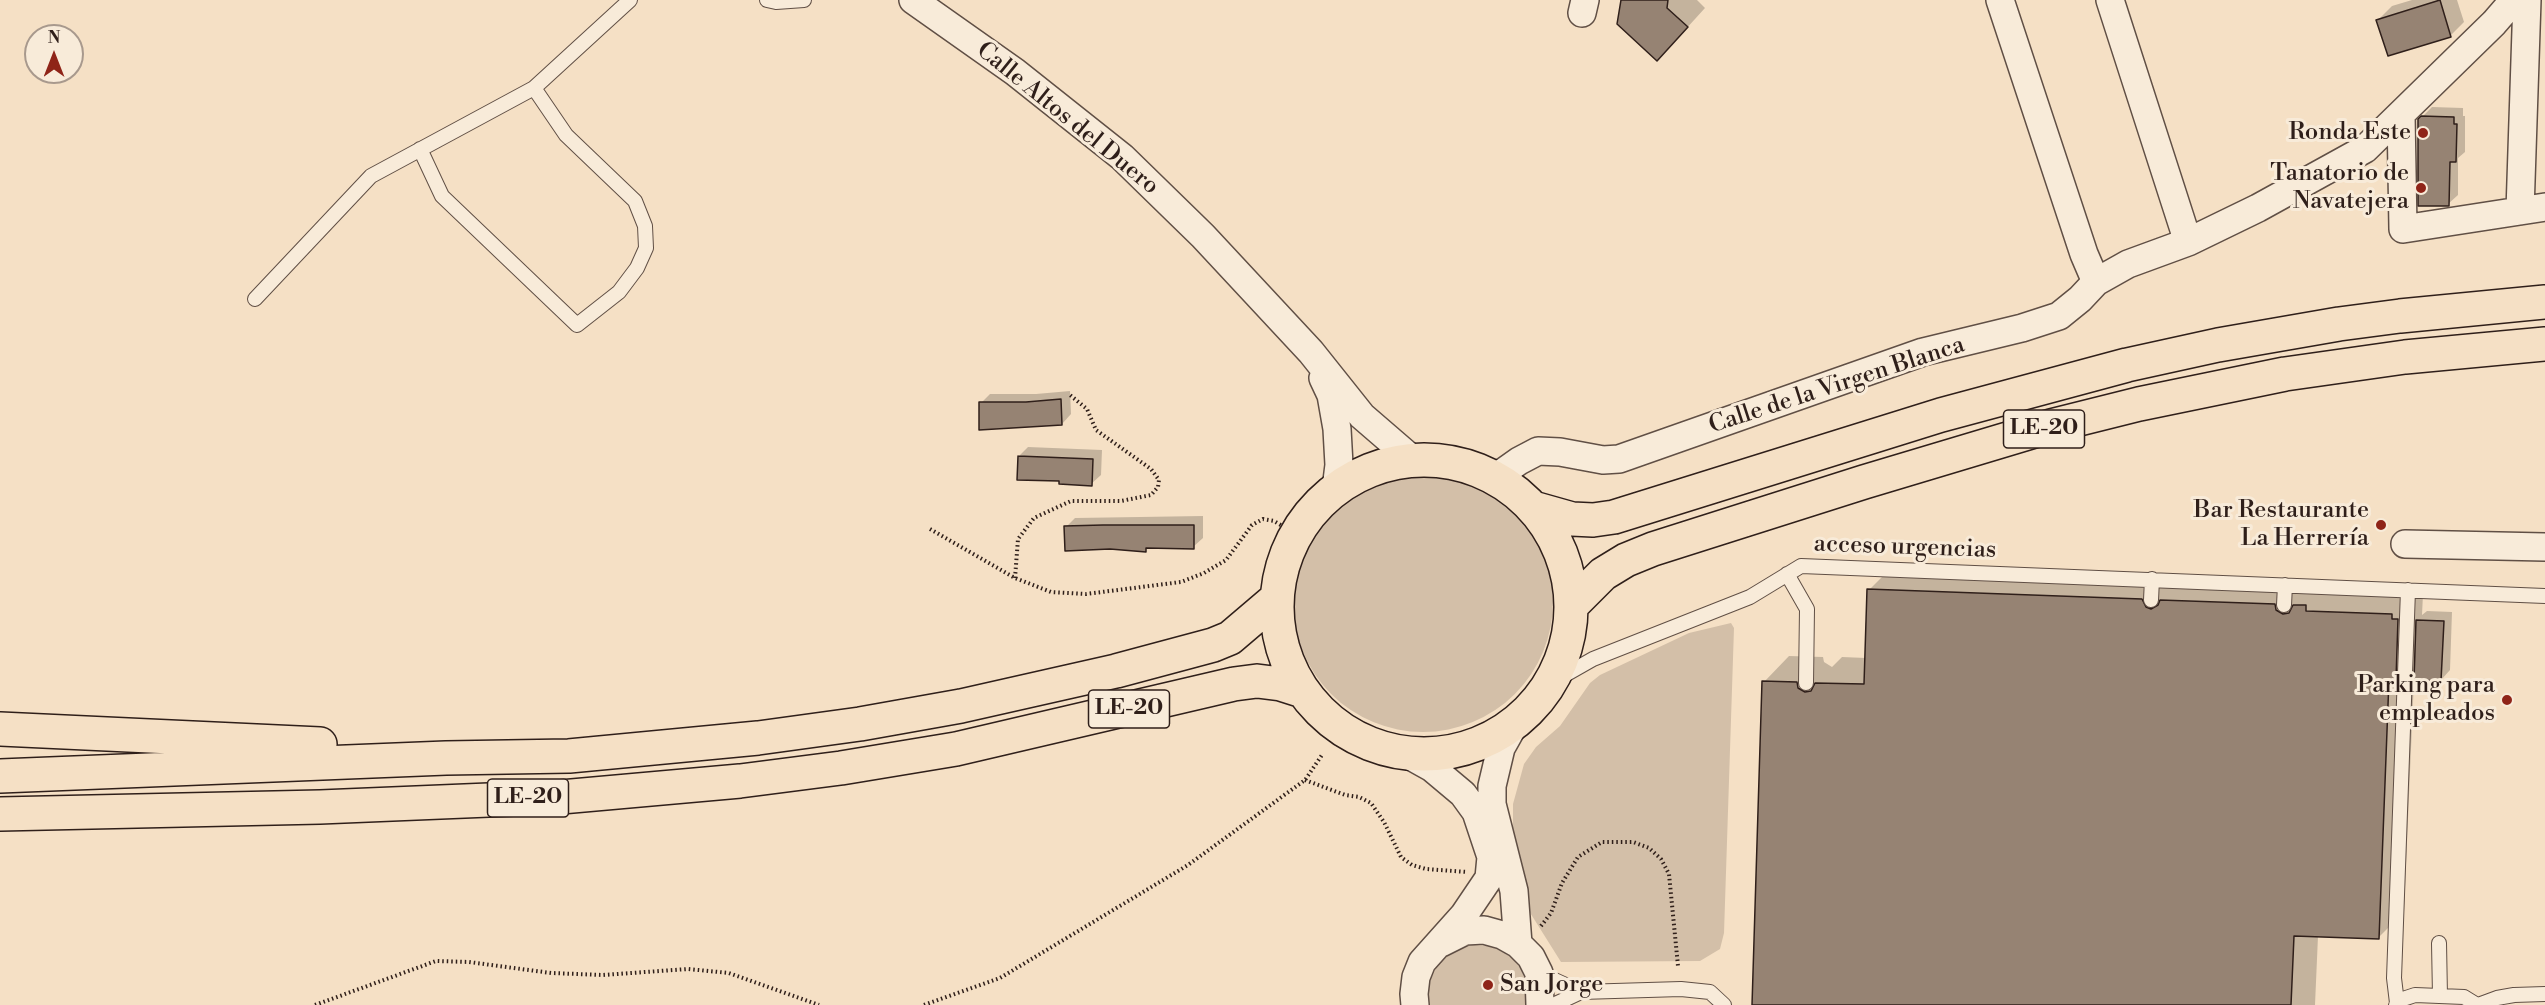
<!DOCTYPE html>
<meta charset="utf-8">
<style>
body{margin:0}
#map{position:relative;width:2545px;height:1005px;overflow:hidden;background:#f5e0c5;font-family:"Libre Bodoni",serif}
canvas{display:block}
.north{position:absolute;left:24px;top:24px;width:60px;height:60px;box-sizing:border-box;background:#f8ebd9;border:2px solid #a8998d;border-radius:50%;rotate:0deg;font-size:16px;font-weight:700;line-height:24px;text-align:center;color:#2f1f1a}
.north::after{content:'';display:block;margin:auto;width:21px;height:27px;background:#8f2418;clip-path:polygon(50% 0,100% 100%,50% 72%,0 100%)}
</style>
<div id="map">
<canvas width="2545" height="1005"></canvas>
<div class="north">N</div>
</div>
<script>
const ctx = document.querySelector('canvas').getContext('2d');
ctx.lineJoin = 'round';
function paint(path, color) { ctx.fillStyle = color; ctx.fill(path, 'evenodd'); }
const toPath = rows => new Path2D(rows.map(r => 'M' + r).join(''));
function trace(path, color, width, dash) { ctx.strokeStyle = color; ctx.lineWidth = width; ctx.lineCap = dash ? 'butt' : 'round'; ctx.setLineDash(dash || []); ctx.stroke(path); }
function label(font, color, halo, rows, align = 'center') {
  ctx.font = font + ' "Libre Bodoni",serif'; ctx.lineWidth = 6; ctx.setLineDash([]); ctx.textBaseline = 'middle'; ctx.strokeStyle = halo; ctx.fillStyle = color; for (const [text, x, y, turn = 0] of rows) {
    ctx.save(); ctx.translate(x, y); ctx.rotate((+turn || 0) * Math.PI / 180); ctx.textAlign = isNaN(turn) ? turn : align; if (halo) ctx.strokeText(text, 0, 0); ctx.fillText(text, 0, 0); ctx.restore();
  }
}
paint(toPath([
 '1293 602a130 130 0 1 1 260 0a130 130 0 1 1-260 0Z',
 [1731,623,1734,628,1724,933,1720,949,1700,961,1561,962,1529,911,1525,880,1513,829,1513,804,1524,764,1536,747,1560,726,1590,683,1600,675,1689,633],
 [1473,945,1487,946,1500,950,1512,958,1521,969,1526,982,1526,1005,1430,1005,1428,992,1431,979,1437,966,1447,956,1459,948]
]), '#d3bfa8');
paint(toPath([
 [1623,0,1697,0,1705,8,1675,41],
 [2412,0,2457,0,2464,22,2450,36,2378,20,2392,6],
 [2432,107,2463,108,2463,116,2465,116,2465,152,2458,158,2458,195,2448,204,2419,120],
 [1070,391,1071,414,1062,424,981,403,990,394,1036,394],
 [1028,447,1102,450,1101,475,1091,484,1060,479,1019,456],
 [1203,516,1203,538,1193,547,1149,547,1145,550,1066,527,1075,518],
 [1895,564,2168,574,2171,582,2178,584,2187,575,2301,579,2302,584,2312,588,2320,580,2331,580,2331,585,2423,594,2422,615,2427,611,2452,612,2450,670,2441,680,2414,679,2404,912,2378,938,2318,936,2315,1005,1753,1005,1764,682,1789,656,1823,657,1824,662,1832,667,1842,657,1866,658,1869,590]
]), '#0003');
const building = toPath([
 [1621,0,1668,0,1667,8,1688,27,1657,61,1617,24,1621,0],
 [2440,0,2451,37,2388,56,2376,20,2440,0],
 [2421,116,2454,117,2454,124,2457,124,2456,162,2450,162,2449,206,2418,206,2418,119,2421,116],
 [1061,399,1062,425,979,430,979,402,1026,402,1061,399],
 [1018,456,1093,459,1092,486,1059,484,1059,481,1017,480,1018,456],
 [1103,525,1194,525,1194,549,1146,548,1146,552,1110,549,1065,551,1064,526,1103,525],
 [1867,589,2142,599,2146,607,2151,609,2158,605,2160,600,2275,604,2276,610,2283,614,2289,613,2293,605,2306,605,2306,611,2392,614,2392,619,2398,619,2396,679,2389,679,2379,939,2294,936,2291,1005,1752,1005,1762,681,1797,682,1798,688,1805,692,1811,691,1815,683,1864,684,1867,589],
 [2416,620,2444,621,2441,681,2414,680,2416,620]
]);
paint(building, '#968373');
trace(building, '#2f1f1a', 1.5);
const lane = toPath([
 [767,0,776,2,804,0],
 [420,149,442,196,577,325,619,292,637,268,646,248,645,226,635,201,566,135,534,88],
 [255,299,371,176,534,88,630,0],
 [1787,574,1807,609,1806,683],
 [2151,600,2152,579],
 [2284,605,2285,585],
 [1549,684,1593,659,1750,597,1801,566,2545,596],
 [2439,943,2440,996],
 [1539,973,1581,992],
 [2397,1003,2394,978,2408,590],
 [1553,1005,1581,992,1681,989,1710,992,1724,1005],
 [2396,1005,2403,999,2415,995,2464,997,2477,1005],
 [2478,1005,2497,998,2514,995,2545,994]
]);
const street = toPath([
 [913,0,1015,72,1122,157,1203,236,1311,352,1362,416,1413,460],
 [2000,0,2084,254,2096,282],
 [2110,0,2188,242],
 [1582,13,1585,0],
 [2401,114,2403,229,2545,207],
 [2520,211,2527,0],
 [1323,378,1331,395,1337,429,1339,465,1336,489],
 [1495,478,1519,461,1538,451,1560,452,1603,460,1619,459,1923,352,2022,328,2059,316,2080,299,2096,282,2128,264,2188,242,2258,208,2365,149,2494,23,2514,0],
 [2405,544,2545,547],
 [1515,723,1501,748,1492,786,1492,804,1514,891,1518,944],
 [1405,753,1432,768,1463,794,1476,812,1491,857,1489,878,1464,915,1422,962,1416,977,1414,994,1415,1005],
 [1441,943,1465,931,1484,930,1502,935,1518,944,1531,957,1539,973,1540,1005]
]);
const highway = toPath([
 '1277 607a147 147 0 1 1 294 0a147 147 0 1 1-294 0Z',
 [1533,508,1572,519,1593,520,1614,517,1941,415,2127,365,2218,345,2339,324,2400,316,2545,302],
 [1572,605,1603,574,1626,560,1653,549,1864,482,2051,426,2139,404,2285,374,2405,357,2545,344],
 [0,729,320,744],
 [0,776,446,758,569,756,758,738,860,724,961,706,1116,671,1213,645,1230,638,1277,598],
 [0,814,320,807,561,797,740,781,841,768,956,749,1234,684,1257,681,1281,684,1303,691]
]);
trace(lane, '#604f45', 16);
trace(street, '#604f45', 30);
trace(highway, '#2f1f1a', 36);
trace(toPath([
 [930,529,1015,578,1051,592,1086,594,1181,582,1204,573,1226,560,1252,525,1263,519,1274,521,1296,534],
 [1015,578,1018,539,1034,518,1071,501,1121,501,1151,495,1158,487,1159,480,1151,469,1096,430,1087,409,1070,395],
 [1305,780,1345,795,1359,797,1371,803,1384,822,1401,857,1412,865,1426,869,1467,872],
 [1541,926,1551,913,1562,883,1578,857,1602,842,1633,842,1649,848,1661,859,1669,874,1678,966],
 [315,1005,436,961,469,962,551,973,603,975,688,969,729,973,819,1005],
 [924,1005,1000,978,1188,865,1305,780,1322,755]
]), '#2f1f1a', 4, [1.5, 3]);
trace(lane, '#f8ebd9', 14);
trace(street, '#f8ebd9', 27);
trace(highway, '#f5e0c5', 33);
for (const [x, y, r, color] of [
 [2423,133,6,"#8f2418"],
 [2421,188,6,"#8f2418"],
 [2381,525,6,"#8f2418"],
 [2507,700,6,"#8f2418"],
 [1488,985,6,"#8f2418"]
]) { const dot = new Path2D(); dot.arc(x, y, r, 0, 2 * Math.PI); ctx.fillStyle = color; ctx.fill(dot); trace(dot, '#f8ebd9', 2); }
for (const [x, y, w] of [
 [2044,429,81],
 [1129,709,81],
 [528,798,81]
]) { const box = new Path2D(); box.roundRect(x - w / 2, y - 19, w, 38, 4.5); ctx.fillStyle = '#f8ebd9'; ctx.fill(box); trace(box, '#2f1f1a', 1.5); }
label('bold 22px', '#2f1f1a', null, [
 ["LE-20",2044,429],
 ["LE-20",1129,709],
 ["LE-20",528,798]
]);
label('24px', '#2f1f1a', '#f8ebd9', [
 ["Calle Altos del Duero",1067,119,39],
 ["Calle de la Virgen Blanca",1837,386,-18],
 ["acceso urgencias",1905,548,2]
]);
label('24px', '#2f1f1a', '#f8ebd9', [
 ["Ronda Este",2411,133],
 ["Tanatorio de",2409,174],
 ["Navatejera",2409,202],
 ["Bar Restaurante",2369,511],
 ["La Herrería",2369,539],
 ["Parking para",2495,686],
 ["empleados",2495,714],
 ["San Jorge",1500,985,"left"]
], 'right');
</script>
